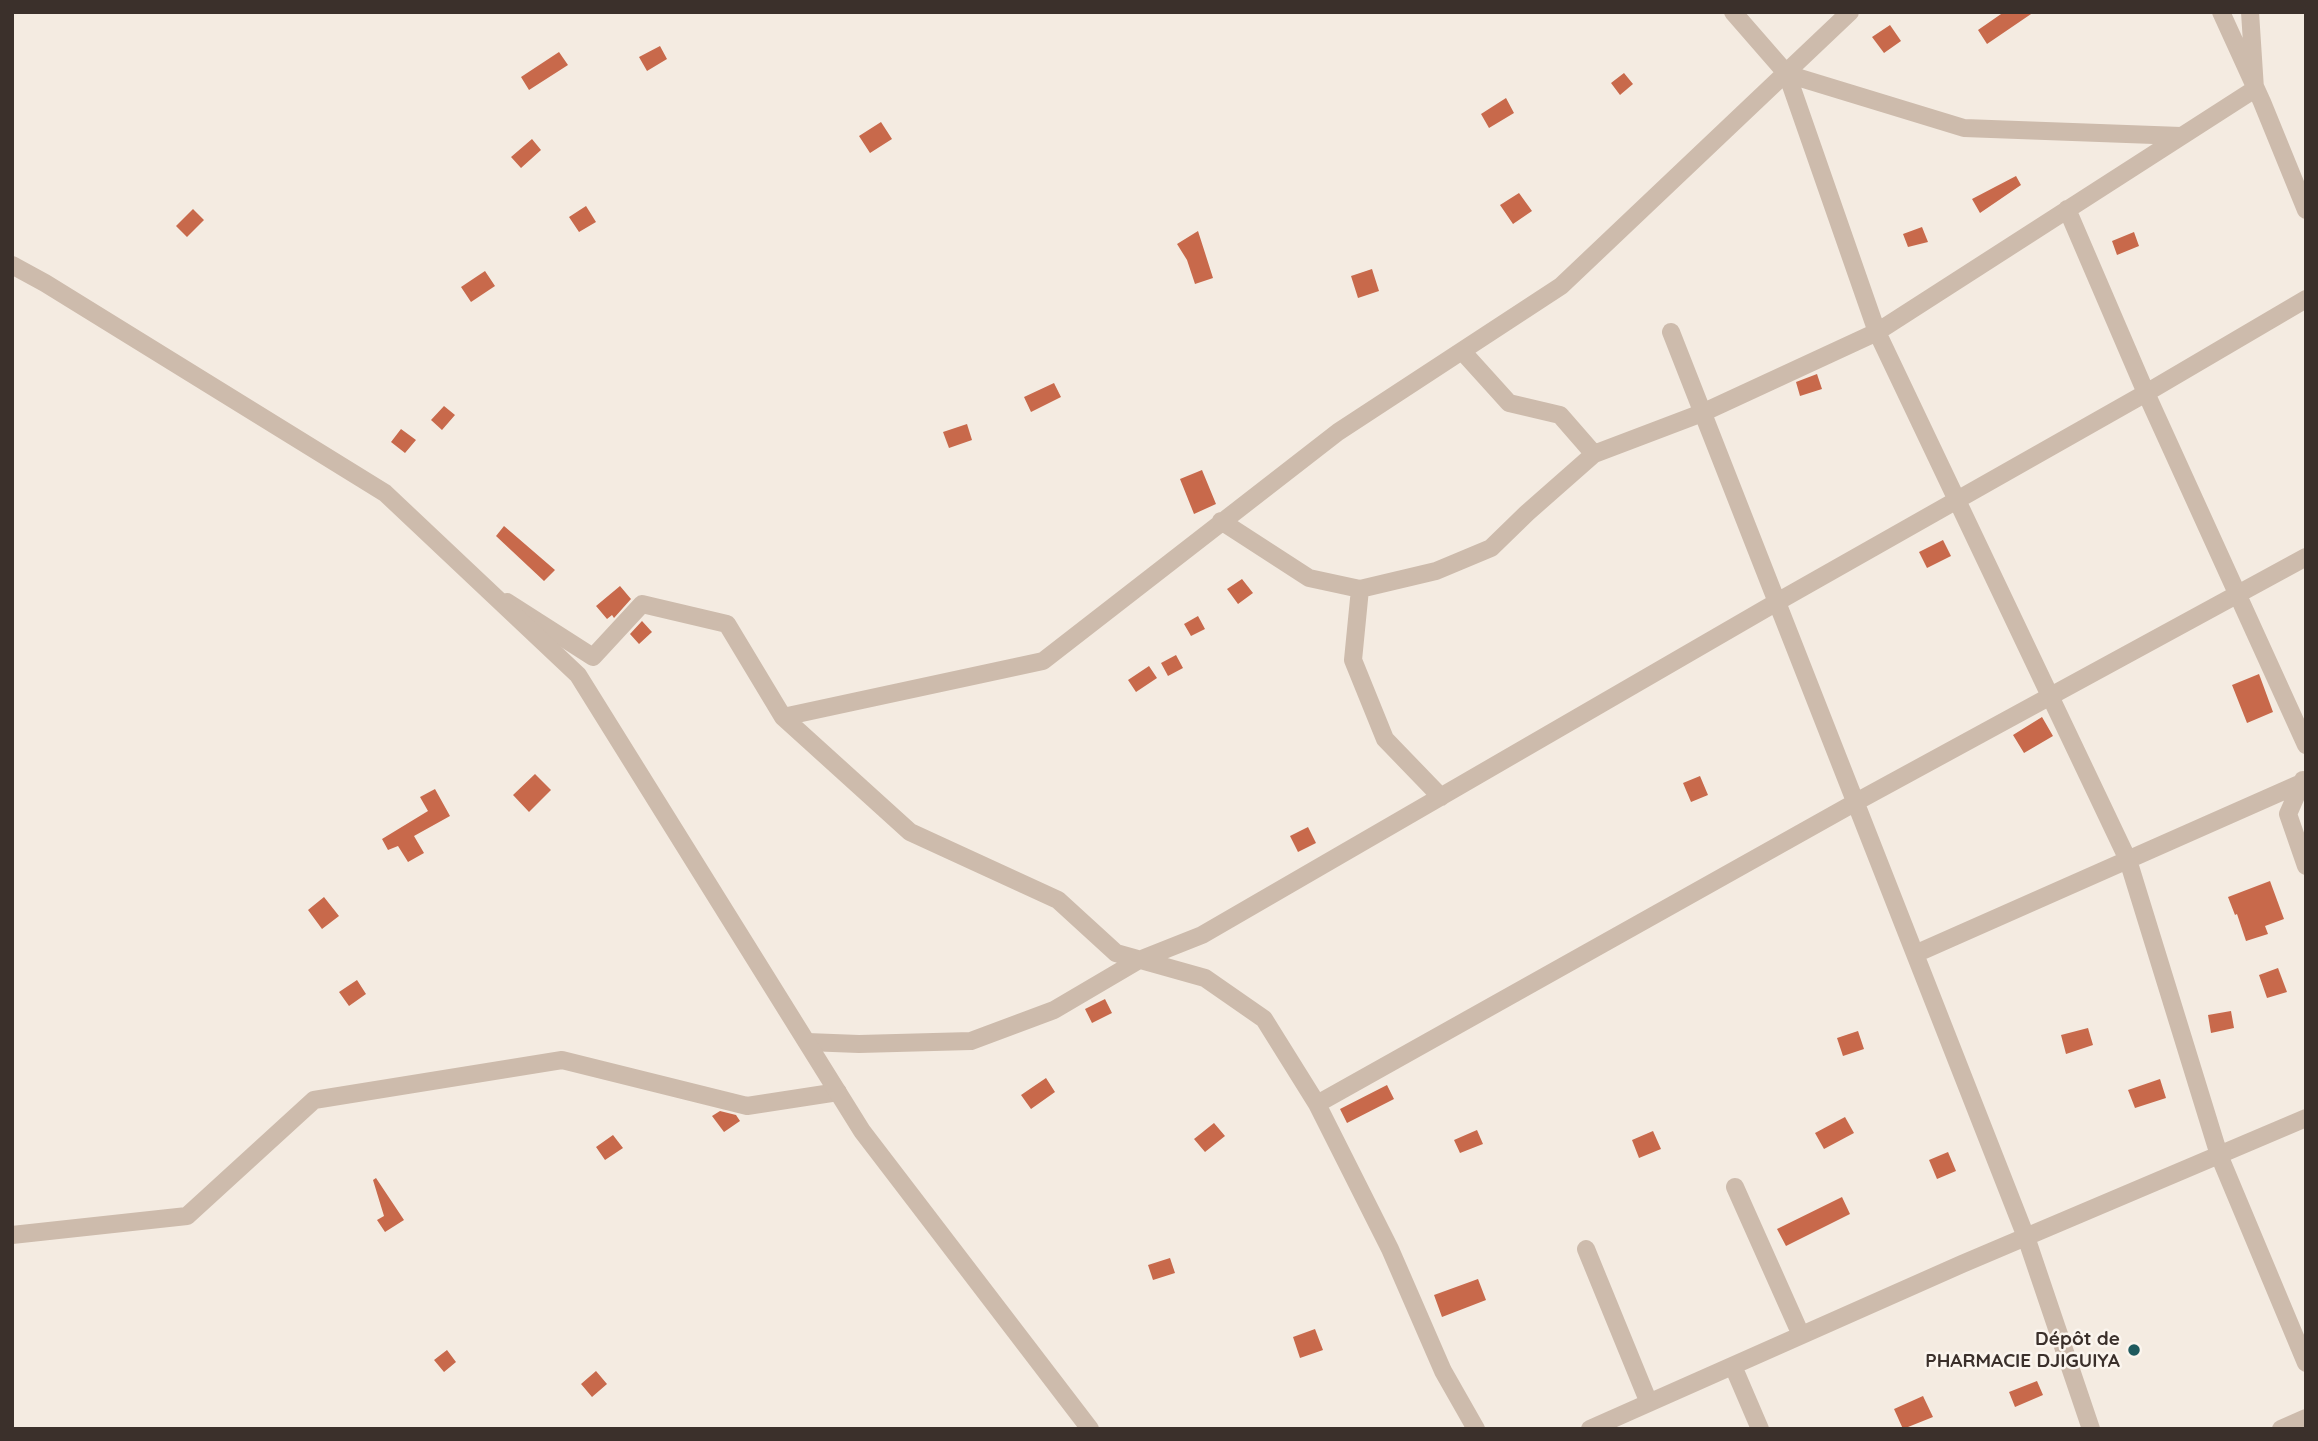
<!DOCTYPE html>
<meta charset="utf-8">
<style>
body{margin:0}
#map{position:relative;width:2318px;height:1441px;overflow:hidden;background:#f4ebe1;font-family:Quicksand,sans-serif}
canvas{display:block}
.frame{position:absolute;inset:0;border:14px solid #3b302b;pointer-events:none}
</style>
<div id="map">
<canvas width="2318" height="1441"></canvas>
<div class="frame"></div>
</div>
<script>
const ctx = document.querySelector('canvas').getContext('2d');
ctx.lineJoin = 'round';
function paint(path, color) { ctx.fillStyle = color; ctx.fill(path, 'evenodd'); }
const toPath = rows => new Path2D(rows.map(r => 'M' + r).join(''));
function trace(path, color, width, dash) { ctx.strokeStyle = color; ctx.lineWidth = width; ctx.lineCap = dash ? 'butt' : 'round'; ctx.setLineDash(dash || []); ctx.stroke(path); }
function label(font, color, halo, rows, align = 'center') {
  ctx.font = font + ' Quicksand,sans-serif'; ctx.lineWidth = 5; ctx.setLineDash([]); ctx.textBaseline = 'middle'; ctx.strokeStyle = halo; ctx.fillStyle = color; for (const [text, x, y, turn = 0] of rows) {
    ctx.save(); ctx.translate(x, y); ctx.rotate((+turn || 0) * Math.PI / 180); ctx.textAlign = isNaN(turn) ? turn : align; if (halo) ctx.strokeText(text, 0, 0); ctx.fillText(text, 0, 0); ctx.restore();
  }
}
paint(toPath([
 [2004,12,2034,12,1987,44,1978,30],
 [1890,25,1901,41,1884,53,1872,37],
 [660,46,667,59,647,71,639,57],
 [559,52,568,65,529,90,521,77],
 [1624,73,1633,84,1620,95,1611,83],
 [1506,98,1514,113,1489,128,1481,114],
 [881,122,892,139,870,153,859,136],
 [532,139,541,150,521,168,511,157],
 [2016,176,2021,185,1980,213,1972,199],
 [1519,193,1532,211,1513,224,1500,205],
 [586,206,596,222,579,232,569,217],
 [193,209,204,220,187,237,176,226],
 [1922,227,1928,242,1908,247,1903,234],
 [1198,231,1213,278,1195,284,1187,260,1177,244],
 [2134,232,2139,246,2117,255,2112,241],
 [1372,269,1379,291,1358,298,1351,276],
 [485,271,495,286,471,302,461,287],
 [1817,374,1822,389,1800,396,1796,382],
 [1054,383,1061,397,1031,412,1024,397],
 [444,406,455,415,442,430,431,420],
 [967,424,972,440,949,448,943,432],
 [401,429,416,440,405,453,391,442],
 [1202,470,1216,504,1194,514,1180,479],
 [504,526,555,570,544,581,496,536],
 [1943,540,1951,556,1927,568,1919,552],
 [1242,579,1253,593,1238,604,1227,589],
 [620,586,631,599,614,618,612,615,607,619,596,606],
 [1198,616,1205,629,1191,636,1184,624],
 [642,621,652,632,639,644,630,634],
 [1176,655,1183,668,1168,676,1161,663],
 [1149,666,1157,678,1136,692,1128,680],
 [2259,674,2273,712,2247,723,2232,685],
 [2042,717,2053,736,2024,753,2013,735],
 [535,774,551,790,529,812,513,795],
 [1700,776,1708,795,1691,802,1683,783],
 [435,789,450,816,414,836,424,853,408,862,398,846,388,850,382,839,428,811,420,797],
 [1308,827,1316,843,1298,852,1290,836],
 [2270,881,2284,919,2265,926,2268,934,2246,941,2237,914,2235,915,2228,897],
 [324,897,339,916,322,929,308,910],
 [2278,968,2287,992,2267,998,2259,975],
 [357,980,366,994,349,1006,339,992],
 [1105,999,1112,1013,1092,1023,1085,1009],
 [2231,1011,2234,1028,2211,1033,2208,1015],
 [2088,1028,2093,1045,2066,1054,2061,1035],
 [1858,1031,1864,1049,1843,1056,1837,1038],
 [1046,1078,1055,1092,1031,1109,1021,1095],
 [2160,1079,2166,1098,2135,1108,2128,1090],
 [1387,1085,1394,1099,1347,1123,1340,1109],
 [720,1111,736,1115,740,1121,724,1132,712,1116],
 [1845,1117,1854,1133,1824,1149,1815,1133],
 [1214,1123,1225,1136,1205,1152,1194,1139],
 [1477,1130,1483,1144,1460,1153,1454,1140],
 [1653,1131,1661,1149,1639,1158,1632,1140],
 [613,1135,623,1148,605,1160,596,1147],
 [1948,1152,1956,1171,1937,1179,1929,1160],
 [376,1178,404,1220,385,1232,377,1220,384,1216,373,1180],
 [1842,1197,1850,1214,1786,1246,1777,1229],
 [1170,1258,1175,1273,1153,1280,1148,1265],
 [1478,1279,1486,1300,1442,1317,1434,1295],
 [1315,1329,1323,1350,1300,1358,1293,1337],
 [447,1350,456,1362,444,1372,434,1360],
 [596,1371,607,1384,592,1397,581,1384],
 [2037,1381,2043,1395,2015,1407,2009,1392],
 [1923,1396,1933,1417,1903,1429,1894,1409]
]), '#c8694b');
trace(toPath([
 [1733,12,1787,74],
 [2221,12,2262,102,2306,210],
 [2181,136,1964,128,1787,74,1877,332,2128,860,2219,1155,2306,1363],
 [2067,209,2146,393,2306,745],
 [1671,332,2026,1237,2091,1429],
 [1462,351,1509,403,1560,415,1594,454],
 [1221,521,1309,578,1360,589,1436,571,1491,548,1527,513,1594,454,1702,413,1877,332,2255,89,2250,12],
 [1360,589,1353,660,1385,739,1441,797],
 [507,602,593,657,642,604,727,624,783,717,910,832,1058,900,1116,953,1205,978,1264,1019,1317,1104,1390,1249,1443,1371,1476,1429],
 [783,717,1043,661,1338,432,1561,286,1850,12],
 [2303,780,2288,814,2306,866],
 [1915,954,2306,781],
 [807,1042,859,1044,971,1041,1054,1010,1139,960,1202,935,1777,602,2146,393,2306,299],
 [1317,1104,1856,802,2306,557],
 [1735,1187,1801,1335],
 [12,1235,187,1216,314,1100,562,1060,747,1106,838,1092],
 [1586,1249,1649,1403],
 [1733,1366,1760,1429],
 [1590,1429,1962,1264,2306,1118],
 [2281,1429,2306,1418]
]), '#cdbbac', 18);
trace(toPath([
 [12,265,45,283,385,493,578,675,862,1131,1090,1429]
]), '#cdbbac', 18);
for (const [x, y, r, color] of [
 [2134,1350,7,"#1f5a5e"]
]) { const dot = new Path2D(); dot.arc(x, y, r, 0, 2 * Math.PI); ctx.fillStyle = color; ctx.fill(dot); trace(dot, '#fbf5ee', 2.5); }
label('bold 19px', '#3b302b', '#fbf5ee', [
 ["Dépôt de",2120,1339],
 ["PHARMACIE DJIGUIYA",2120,1361]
], 'right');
</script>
